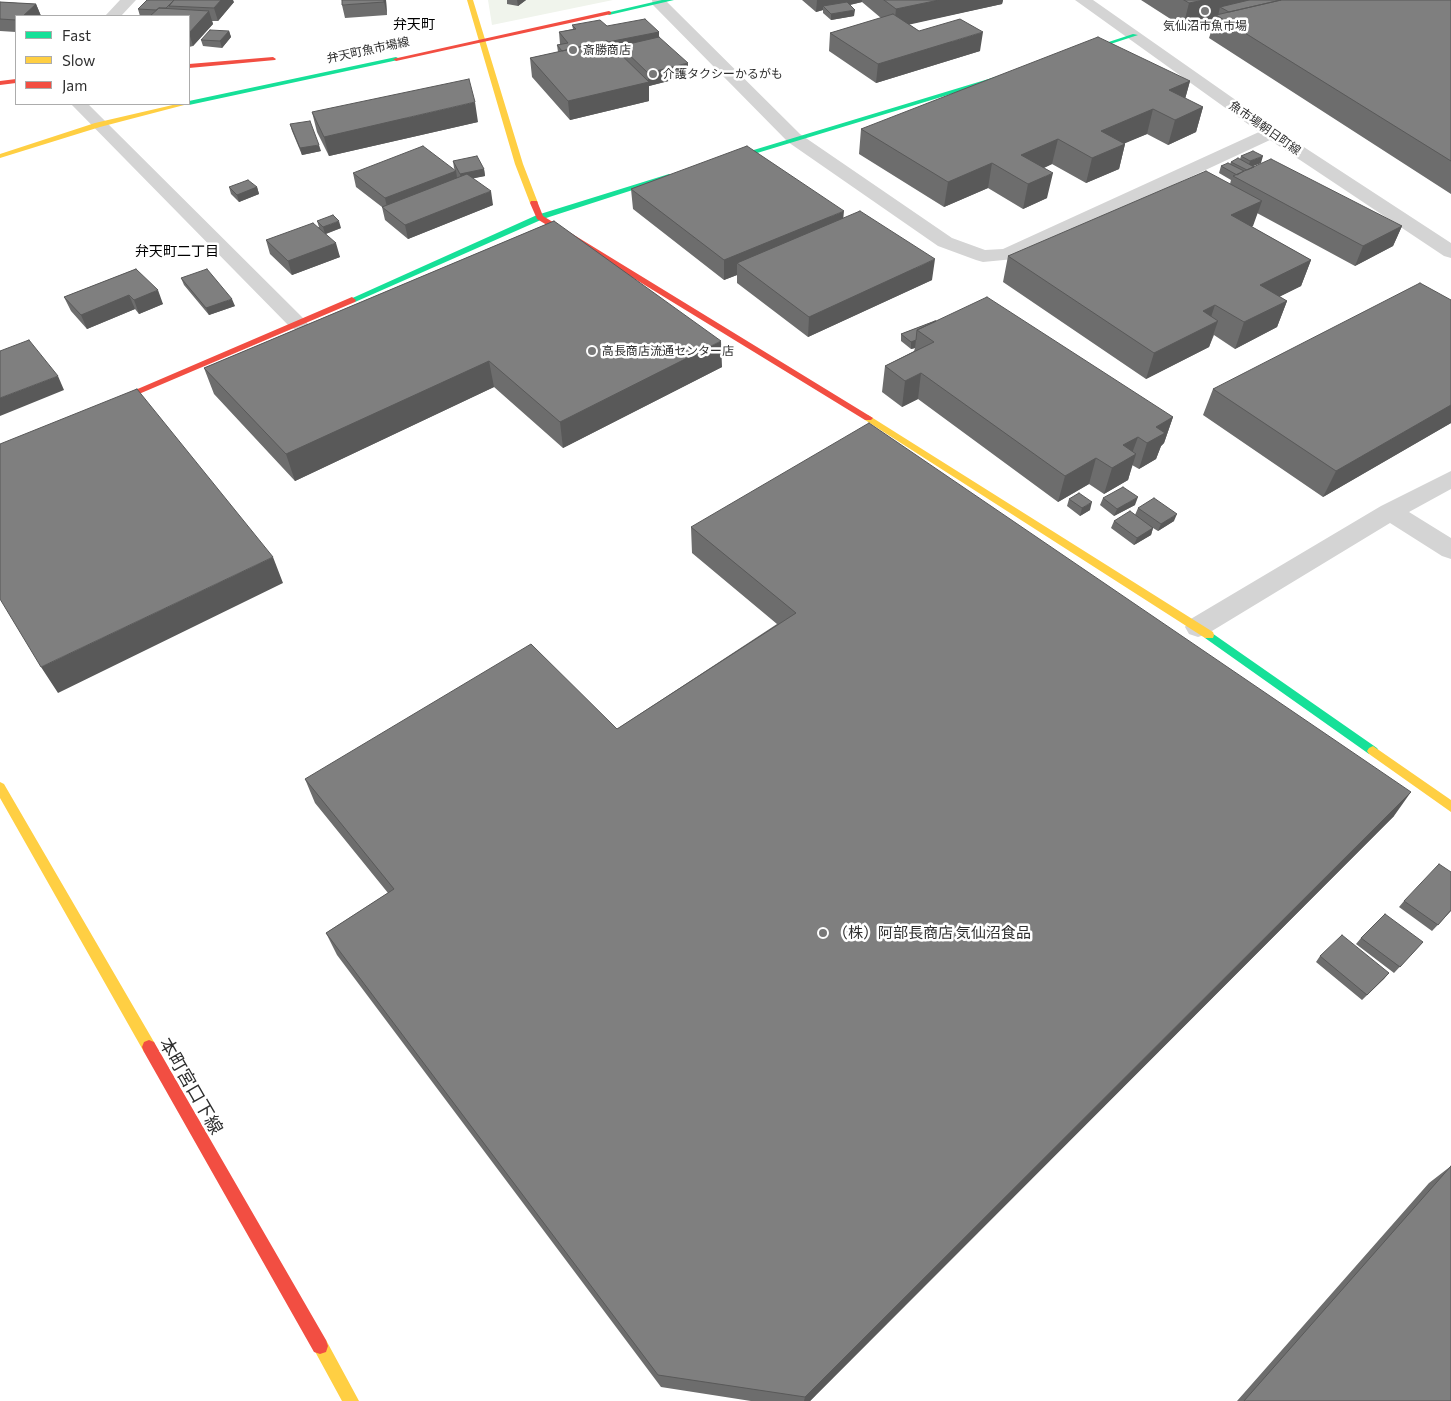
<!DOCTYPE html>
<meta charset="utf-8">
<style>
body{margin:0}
#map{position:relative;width:1451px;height:1401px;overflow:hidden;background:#fff;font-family:Commissioner,sans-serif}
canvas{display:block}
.legend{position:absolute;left:15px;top:15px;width:175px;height:90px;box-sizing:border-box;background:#fff;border:1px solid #acacac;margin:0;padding:6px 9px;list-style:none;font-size:15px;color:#2f2f2f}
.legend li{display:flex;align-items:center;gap:10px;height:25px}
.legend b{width:25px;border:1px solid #acacac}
</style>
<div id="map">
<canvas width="1451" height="1401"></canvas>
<ul class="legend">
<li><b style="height:6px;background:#16e098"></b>Fast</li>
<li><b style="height:6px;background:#ffcf43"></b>Slow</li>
<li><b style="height:6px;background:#f24e42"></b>Jam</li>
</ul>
</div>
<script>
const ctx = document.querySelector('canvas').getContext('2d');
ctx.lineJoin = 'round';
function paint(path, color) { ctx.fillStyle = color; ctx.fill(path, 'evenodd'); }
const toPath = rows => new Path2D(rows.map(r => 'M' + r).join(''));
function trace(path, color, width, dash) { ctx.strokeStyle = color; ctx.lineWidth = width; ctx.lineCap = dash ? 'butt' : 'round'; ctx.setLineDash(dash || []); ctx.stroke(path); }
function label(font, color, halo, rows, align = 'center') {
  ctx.font = font + ' Commissioner,"Noto Sans JP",sans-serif'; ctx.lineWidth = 5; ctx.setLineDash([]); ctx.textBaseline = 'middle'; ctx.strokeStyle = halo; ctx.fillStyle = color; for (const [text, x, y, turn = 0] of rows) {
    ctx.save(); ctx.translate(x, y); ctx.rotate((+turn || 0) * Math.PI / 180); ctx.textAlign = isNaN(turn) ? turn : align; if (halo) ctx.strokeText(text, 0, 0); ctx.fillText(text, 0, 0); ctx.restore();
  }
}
paint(toPath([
 [488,0,613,0,492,25]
]), '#f0f4ec');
paint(toPath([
 [120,0,136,0,121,16,105,16,120,0],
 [652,0,665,0,800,134,952,238,985,250,1003,249,1259,132,1075,0,1093,0,1287,136,1451,243,1451,258,1444,256,1270,140,1014,259,983,262,976,260,938,246,788,142,653,5,652,0],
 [71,104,88,104,305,320,308,324,305,328,298,330,291,328,71,104],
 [1451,471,1451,489,1409,512,1451,538,1451,559,1442,556,1390,523,1207,634,1198,637,1189,634,1185,627,1189,620,1381,506,1451,471]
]), '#d4d4d4');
paint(toPath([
 [662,0,674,0,609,15,606,13,662,0],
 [1133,34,1138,35,1077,55,1072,54,1133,34],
 [396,57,398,58,398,60,189,105,186,104,189,104,189,101,396,57],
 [1005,74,1008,76,1007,77,721,164,714,162,1005,74],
 [669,174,676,176,543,219,355,302,349,302,348,300,537,215,669,174],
 [1209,631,1377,748,1379,751,1377,754,1369,754,1205,638,1204,635,1209,631]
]), '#16e098');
paint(toPath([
 [467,0,473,0,523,164,538,203,537,205,530,203,515,164,467,0],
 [177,104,188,104,100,127,0,158,0,154,95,123,177,104],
 [868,415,1213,632,1214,635,1213,638,1205,638,865,420,865,416,868,415],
 [1373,746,1451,800,1451,812,1369,754,1367,751,1369,748,1373,746],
 [0,782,4,784,154,1042,156,1047,154,1052,149,1054,144,1052,0,798,0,782],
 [320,1338,326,1340,359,1401,342,1401,312,1346,314,1340,320,1338]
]), '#ffcf43');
paint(toPath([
 [609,11,611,12,611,14,396,61,393,59,609,11],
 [273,57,276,59,275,60,189,68,189,64,273,57],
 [16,79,16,83,0,85,0,81,16,79],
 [531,201,537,201,543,216,873,418,871,420,865,420,537,219,530,203,531,201],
 [352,297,356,300,355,302,106,408,100,408,98,406,352,297],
 [149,1040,154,1042,326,1340,328,1346,326,1352,320,1354,314,1352,144,1052,142,1047,144,1042,149,1040]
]), '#f24e42');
paint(toPath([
 [147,0,234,2,218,21,212,21,213,24,193,46,189,47,189,16,140,16,138,9],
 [386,0,387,15,345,18,342,5],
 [507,0,526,0,518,6,507,4],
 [802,0,1003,0,1002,4,909,24,919,31,980,51,876,83,829,51,830,33,881,18,862,2,850,5,854,16,831,20,823,13,823,10,816,12],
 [1141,0,1451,0,1451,194,1209,38,1215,20,1183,27],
 [0,2,36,4,41,16,16,16,16,32,0,31],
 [572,25,607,26,659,32,659,37,688,76,649,86,649,101,570,120,532,77,530,58,558,52,557,45,560,44,559,32,573,29],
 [229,31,231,37,222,48,203,46,201,40],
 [1190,81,1185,99,1203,107,1196,132,1168,145,1147,134,1124,143,1125,144,1119,169,1086,183,1052,164,1044,168,1047,198,1023,209,988,188,944,207,859,154,861,129],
 [312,112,478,122,329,156,317,132],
 [290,124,321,151,302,155,292,131],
 [1241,156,1261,163,1253,166,1402,226,1393,246,1355,266,1257,213,1252,227,1311,260,1301,286,1279,297,1287,301,1277,327,1235,349,1214,335,1209,347,1146,379,1003,282,1008,256,1230,184,1231,180,1219,173,1221,166,1230,164,1231,162,1240,159],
 [453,161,484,169,485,176,473,178,493,205,408,239,385,220,382,207,356,187,353,173,455,170,454,168],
 [229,187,257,187,259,194,239,202,231,194],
 [631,189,843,218,932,280,808,337,737,283,737,275,724,280,633,209],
 [317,221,341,228,326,234,340,257,292,275,270,254,266,240,319,227],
 [554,221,722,367,563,448,494,387,295,481,214,394,204,368],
 [136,269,163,304,139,314,135,309,87,329,71,311,64,297],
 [181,278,235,306,209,315,184,285],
 [1451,300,1451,423,1323,497,1203,415,1213,389],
 [935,321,1173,417,1164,443,1161,446,1156,459,1139,469,1132,465,1128,480,1104,494,1089,484,1058,502,918,399,902,407,882,392,885,366,914,351,915,348,911,349,901,341,901,334],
 [1103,498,1135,505,1114,516,1100,505],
 [1069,499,1090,510,1080,516,1067,506],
 [1138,508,1174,521,1158,531,1153,528,1151,535,1134,545,1111,528,1114,521,1135,515],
 [691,527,1394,816,810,1401,751,1401,661,1387,337,955,326,933,388,893,315,803,305,779,617,729,777,624,692,553],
 [1404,901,1451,911,1432,931,1399,907],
 [1361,938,1423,942,1394,973,1356,944],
 [1320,956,1389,973,1362,1000,1316,962],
 [1451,1166,1451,1401,1237,1401,1429,1183]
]), '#6d6d6d');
paint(toPath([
 [221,0,233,0,234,2,218,21,214,8],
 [384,0,386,0,387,15,384,2],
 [517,0,526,0,518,6],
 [817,0,862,0,862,2,827,10,823,6,823,10,816,12],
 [939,0,1003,0,1002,4,894,28,896,9],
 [1204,0,1302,0,1220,7,1218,16,1216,15,1215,20,1183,27,1189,3],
 [36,4,41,16,23,16],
 [855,10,854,16,831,20,831,14],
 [209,11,213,24,193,46,189,33],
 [229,31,231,37,222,48,220,41],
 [659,32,659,44,620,46,620,53,564,64,563,51],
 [983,32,980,51,876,83,878,64],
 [688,63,688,76,649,86,649,101,570,120,568,101,648,82,648,73],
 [1190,81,1183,106,1169,90],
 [475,102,478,122,329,156,324,137],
 [1203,107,1196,132,1168,145,1175,120],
 [1153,109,1147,134,1095,156,1101,131],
 [1058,139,1052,164,1019,179,1021,155],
 [1125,144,1119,169,1086,183,1092,158],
 [319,145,321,151,302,155,300,148],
 [1263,156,1261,163,1248,168,1250,161],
 [992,163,988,188,944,207,948,182],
 [484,169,485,176,461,181,460,174],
 [456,171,458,184,388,212,385,198],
 [1053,173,1047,198,1023,209,1028,184],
 [257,187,259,194,239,202,237,195],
 [491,191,493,205,408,239,405,225],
 [1262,201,1253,226,1223,241,1231,215],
 [844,211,842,231,737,263,737,275,724,280,724,260],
 [339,221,341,228,325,234,323,227],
 [1402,226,1393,246,1355,266,1363,246],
 [336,243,340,257,292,275,288,261],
 [935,259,932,280,808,337,809,317],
 [1311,260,1301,286,1250,311,1260,285],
 [158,290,163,304,139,314,134,300],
 [129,295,135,309,87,329,81,315],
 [232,299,235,306,209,315,206,308],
 [1287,301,1277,327,1235,349,1244,322],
 [1215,305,1208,326,1218,321,1209,347,1146,379,1154,353,1203,311],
 [916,340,915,348,911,349,911,342],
 [721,341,722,367,563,448,560,422],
 [489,361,494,387,295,481,286,454],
 [921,373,918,399,902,407,905,381],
 [58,376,64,390,0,416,0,398],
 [1451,405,1451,423,1323,497,1336,471],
 [1173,417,1164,443,1161,446,1156,459,1139,469,1147,443,1156,427],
 [1138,437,1131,456,1136,454,1128,480,1104,494,1112,468,1123,445],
 [1096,458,1089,484,1058,502,1065,476],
 [1138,497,1135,505,1114,516,1117,509],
 [1092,502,1090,510,1080,516,1082,508],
 [1177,514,1174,521,1158,531,1161,524],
 [1153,528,1151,535,1134,545,1137,538],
 [273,557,283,583,58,693,41,667],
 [1411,792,1394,816,810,1401,804,1401,805,1397],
 [1389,973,1384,979,1362,1000]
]), '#595959');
const building = toPath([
 [147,0,174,0,166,8,159,8,156,10,138,9,147,0],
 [174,0,221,0,214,8,169,6,174,0],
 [342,0,384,0,384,2,342,5,342,0],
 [884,0,939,0,896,9,884,0],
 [1184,0,1204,0,1189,3,1184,0],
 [1249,0,1281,0,1229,12,1220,7,1249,0],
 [1281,0,1451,0,1451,161,1216,15,1281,0],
 [0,2,36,4,23,16,16,16,16,20,0,19,0,2],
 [847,2,855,10,831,14,823,6,847,2],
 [159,8,209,11,189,33,189,16,150,16,159,8],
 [893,14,919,31,960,19,983,32,878,64,830,33,893,14],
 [645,19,659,32,608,42,607,41,562,51,557,45,568,43,559,32,576,29,572,25,600,20,607,26,645,19],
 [210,30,229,31,220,41,201,40,210,30],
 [659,37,688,63,648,73,620,46,659,37],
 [1098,37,1190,81,1169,90,1203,107,1175,120,1153,109,1101,131,1125,144,1092,158,1058,139,1021,155,1053,173,1028,184,992,163,948,182,861,129,1098,37],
 [607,41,649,82,568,101,530,58,607,41],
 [469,79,475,102,324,137,312,112,469,79],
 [310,121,319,145,300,148,290,124,310,121],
 [423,146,456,171,385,198,353,173,423,146],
 [747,146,844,211,724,260,631,189,747,146],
 [1253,151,1263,156,1250,161,1241,156,1253,151],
 [477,156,484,169,460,174,453,161,477,156],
 [1238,158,1254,167,1247,170,1231,162,1238,158],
 [1271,159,1402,226,1363,246,1233,176,1271,159],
 [1228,163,1244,171,1237,175,1221,166,1228,163],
 [1206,171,1262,201,1231,215,1311,260,1260,285,1287,301,1244,322,1215,305,1203,311,1218,321,1154,353,1008,256,1206,171],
 [467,174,491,191,405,225,382,207,467,174],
 [248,180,257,187,237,195,229,187,248,180],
 [860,211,935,259,809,317,737,263,860,211],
 [333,215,339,221,323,227,317,221,333,215],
 [554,221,721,341,560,422,489,361,286,454,204,368,554,221],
 [313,223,336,243,288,261,266,240,313,223],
 [136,269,158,290,134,300,129,295,81,315,64,297,136,269],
 [207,269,232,299,206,308,181,278,207,269],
 [1420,283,1451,300,1451,405,1336,471,1213,389,1420,283],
 [987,297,1173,417,1156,427,1165,433,1147,443,1138,437,1123,445,1136,454,1112,468,1096,458,1065,476,921,373,905,381,885,366,934,342,917,330,987,297],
 [935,321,936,321,917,330,916,340,911,342,901,334,935,321],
 [29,340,58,376,0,398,0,351,29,340],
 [137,389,273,557,41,667,0,599,0,444,137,389],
 [869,423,1411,792,805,1397,658,1375,326,933,394,889,305,779,531,644,617,729,796,613,691,527,869,423],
 [1123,487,1138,497,1117,509,1103,498,1123,487],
 [1079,493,1092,502,1082,508,1069,499,1079,493],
 [1154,498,1177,514,1161,524,1138,508,1154,498],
 [1130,511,1153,528,1137,538,1114,521,1130,511],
 [1439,864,1451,872,1451,910,1438,925,1404,901,1439,864],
 [1385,914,1423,942,1400,967,1361,938,1385,914],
 [1342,935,1389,973,1367,995,1320,956,1342,935],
 [1451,1166,1451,1401,1244,1401,1451,1166]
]);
paint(building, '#7f7f7f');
trace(building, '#595959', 1);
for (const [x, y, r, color] of [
 [1205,11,5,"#787878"],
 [573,50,5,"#787878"],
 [653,74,5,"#787878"],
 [592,351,5,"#787878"],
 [823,933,5,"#787878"]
]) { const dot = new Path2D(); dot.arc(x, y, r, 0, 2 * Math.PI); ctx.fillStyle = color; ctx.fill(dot); trace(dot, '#fff', 2); }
label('12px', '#2f2f2f', '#fff', [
 ["気仙沼市魚市場",1205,26,"center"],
 ["斎勝商店",583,50],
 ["介護タクシーかるがも",663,74],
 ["高長商店流通センター店",602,351]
], 'left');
label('12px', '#2f2f2f', '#fff', [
 ["弁天町魚市場線",368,50,-12],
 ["魚市場朝日町線",1265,128,35]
]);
label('14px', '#000', '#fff', [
 ["弁天町",414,24],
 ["弁天町二丁目",177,251]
]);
label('15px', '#2f2f2f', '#fff', [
 ["（株）阿部長商店 気仙沼食品",833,933]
], 'left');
label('18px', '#2f2f2f', '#fff', [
 ["本町宮口下線",191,1086,60]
]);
</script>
